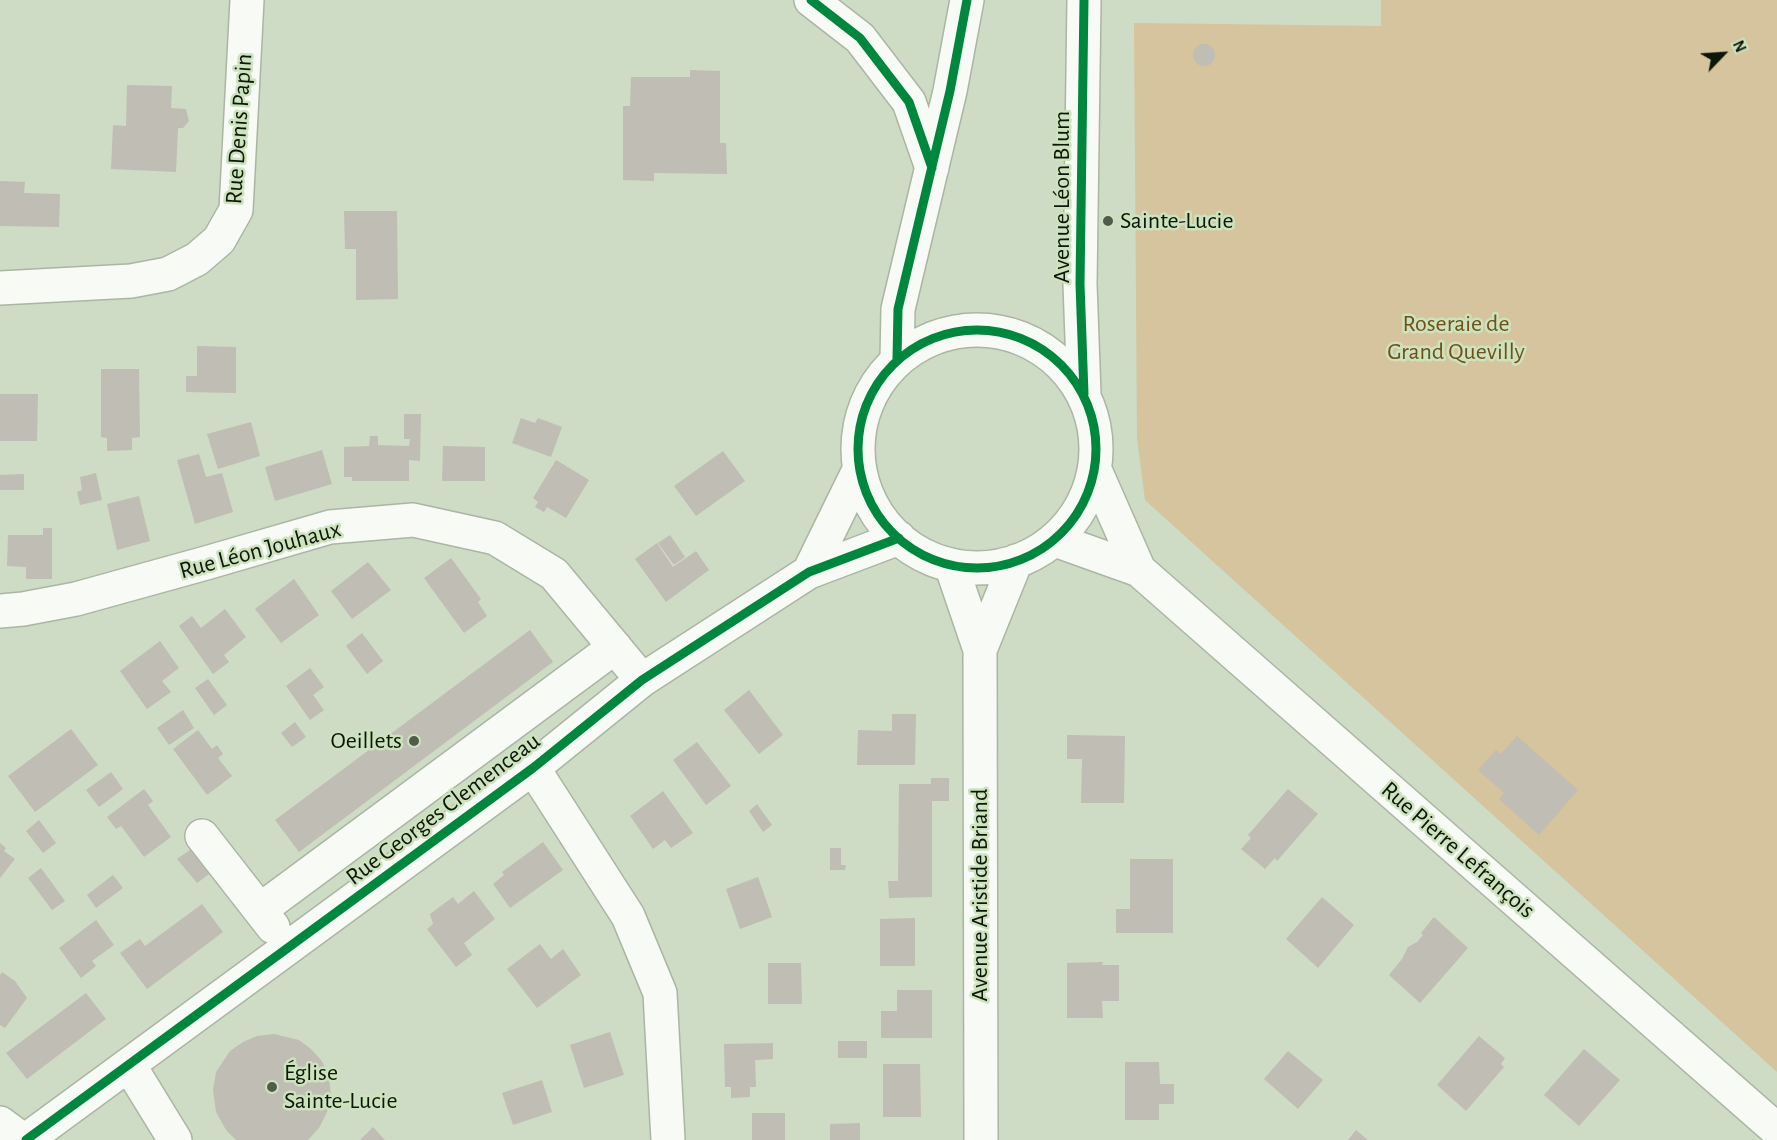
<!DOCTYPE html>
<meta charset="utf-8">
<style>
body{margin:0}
#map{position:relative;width:1777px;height:1140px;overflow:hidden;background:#cedbc5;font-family:"Alegreya Sans",sans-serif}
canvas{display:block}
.north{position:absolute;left:1693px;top:24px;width:60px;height:60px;-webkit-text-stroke:4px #cce3bd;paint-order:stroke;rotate:65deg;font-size:16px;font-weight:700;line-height:24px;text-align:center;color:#0e1609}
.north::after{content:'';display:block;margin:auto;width:21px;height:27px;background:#0e1609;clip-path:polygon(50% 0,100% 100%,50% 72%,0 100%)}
</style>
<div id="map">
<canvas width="1777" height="1140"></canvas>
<div class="north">N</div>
</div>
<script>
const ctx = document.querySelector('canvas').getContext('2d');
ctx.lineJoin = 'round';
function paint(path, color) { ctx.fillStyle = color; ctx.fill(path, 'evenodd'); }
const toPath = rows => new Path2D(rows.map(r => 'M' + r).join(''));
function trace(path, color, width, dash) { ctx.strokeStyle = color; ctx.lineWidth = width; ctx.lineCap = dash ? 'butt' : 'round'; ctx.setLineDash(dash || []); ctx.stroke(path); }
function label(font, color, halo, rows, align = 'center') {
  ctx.font = font + ' "Alegreya Sans",sans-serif'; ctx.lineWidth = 5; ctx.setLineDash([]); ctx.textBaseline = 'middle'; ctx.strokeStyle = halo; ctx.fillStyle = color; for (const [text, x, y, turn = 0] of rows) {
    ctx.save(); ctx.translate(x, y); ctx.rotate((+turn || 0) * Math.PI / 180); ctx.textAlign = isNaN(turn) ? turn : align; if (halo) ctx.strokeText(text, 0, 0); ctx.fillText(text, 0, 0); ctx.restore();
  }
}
paint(toPath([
 [1381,0,1777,0,1777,1072,1145,500,1137,438,1134,23,1381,26]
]), '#d5c49e');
paint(toPath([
 '1193 55a11 11 0 1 1 22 0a11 11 0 1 1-22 0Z',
 [690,70,720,71,720,143,726,143,727,174,654,173,654,181,623,180,623,106,630,106,631,77,690,77],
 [127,85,172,86,171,108,186,109,189,121,183,128,178,128,176,172,111,169,113,125,126,126],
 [0,181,25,182,24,193,60,194,59,227,0,226],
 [344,211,397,211,398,299,356,300,356,249,345,249],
 [197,346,236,347,236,393,186,392,186,376,197,376],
 [101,369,139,369,140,437,132,438,132,450,107,451,107,438,101,437],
 [0,394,38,394,37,441,0,441],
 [404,414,421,414,420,461,409,460,409,481,352,481,352,477,344,477,344,447,369,446,370,436,378,436,378,445,409,446,410,439,404,439],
 [521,418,535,423,538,418,562,427,551,457,512,443],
 [251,422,260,456,218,469,207,434],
 [443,446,485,447,485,481,442,481],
 [322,450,332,484,275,501,265,467],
 [723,451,745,481,696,516,674,486],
 [199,454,206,477,222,473,233,512,195,524,177,460],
 [556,460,589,480,566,518,547,507,544,512,535,507,538,502,533,498],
 [96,473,102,500,80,505,77,492,82,490,80,477],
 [24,474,24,490,0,490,0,475],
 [139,496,150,541,117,550,107,504],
 [43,528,52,528,52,579,26,579,26,567,7,566,8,535,43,535],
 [670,535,685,557,674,565,658,543],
 [657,543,673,567,696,551,709,570,666,602,635,559],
 [451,558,481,599,478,602,487,616,464,633,424,578],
 [368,562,391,590,352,619,331,591],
 [294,579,319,615,281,643,255,609],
 [225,609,246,637,224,655,229,662,213,674,179,626,192,616,201,628],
 [530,630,553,662,299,852,275,820],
 [362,633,383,661,367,674,346,646],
 [160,641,179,668,162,681,171,692,147,709,120,671],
 [310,668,324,687,313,695,324,710,310,720,286,686],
 [208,679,227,705,214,715,195,688],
 [749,690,783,735,759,754,724,710],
 [183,710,194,728,169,745,157,728],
 [892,714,916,714,915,765,857,765,858,730,892,731],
 [295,722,306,737,292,747,281,733],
 [71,729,98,765,35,812,8,776],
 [198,730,212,749,217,745,223,754,218,758,232,776,207,795,173,749],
 [1067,735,1125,736,1124,803,1081,803,1082,759,1067,759],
 [1517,736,1578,790,1539,835,1499,799,1504,793,1478,770,1496,750,1501,754],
 [697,742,731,786,706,805,673,760],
 [111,772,123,789,99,807,86,790],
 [931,778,949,778,949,801,932,801,932,897,889,898,888,881,898,881,899,784,931,784],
 [144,789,153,801,148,805,171,837,144,857,121,826,116,829,107,817],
 [1288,789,1318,814,1277,861,1275,858,1265,869,1241,849,1251,838,1248,835],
 [663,791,693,833,671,848,665,840,653,849,630,816],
 [757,804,772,825,763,832,749,811],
 [39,820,56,843,43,853,26,831],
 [543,842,563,870,510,908,493,884,504,875,502,872],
 [0,843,6,848,4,851,15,859,0,878],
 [194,847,212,872,197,883,177,859],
 [830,848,841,848,841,865,846,865,845,870,830,870],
 [1130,859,1173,859,1173,933,1116,933,1116,909,1130,909],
 [41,868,65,901,52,910,28,878],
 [113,875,123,888,96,908,87,895],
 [758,877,772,917,740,929,726,889],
 [474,891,495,919,464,943,472,955,456,967,427,929,433,924,430,914,453,897,458,904],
 [1322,897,1354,925,1318,968,1286,939],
 [202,904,223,932,147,989,120,953,140,939,145,946],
 [1434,917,1468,948,1420,1003,1389,975,1402,959,1408,947,1417,942,1423,935,1421,933],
 [915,918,915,966,880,966,880,919],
 [96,920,114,945,92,961,96,966,81,978,59,948],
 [540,944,551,959,563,949,581,975,537,1008,507,969],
 [1103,962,1102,965,1119,965,1119,1001,1102,1001,1103,1018,1067,1018,1067,963],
 [768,963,801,963,802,1004,768,1004],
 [2,972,15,981,27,998,5,1028,0,1025,0,975],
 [897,990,932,990,932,1038,881,1038,881,1011,897,1011],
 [86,993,106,1019,27,1079,6,1053],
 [610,1032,624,1075,584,1088,570,1045],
 [274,1034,299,1040,311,1049,321,1060,326,1069,330,1085,331,1096,327,1112,319,1128,308,1140,236,1140,226,1130,216,1112,213,1090,216,1072,230,1051,243,1042,257,1036],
 [1479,1036,1505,1058,1501,1064,1504,1067,1466,1111,1437,1085],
 [838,1041,867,1041,867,1058,838,1058],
 [773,1043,773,1059,755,1060,756,1087,750,1087,750,1097,731,1098,731,1087,725,1087,724,1044],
 [1584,1049,1620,1080,1579,1126,1544,1095],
 [1288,1051,1323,1080,1298,1109,1264,1079],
 [1125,1062,1159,1062,1160,1084,1174,1084,1174,1104,1159,1104,1159,1120,1125,1120],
 [883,1064,920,1064,921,1117,883,1117],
 [542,1080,552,1112,513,1125,502,1093],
 [752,1113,785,1113,785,1140,752,1140],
 [860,1123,860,1140,830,1140,830,1124],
 [373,1127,385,1140,360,1140],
 [1356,1130,1368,1140,1348,1140]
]), '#c0bdb4');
const minor = toPath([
 [811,0,860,38,909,102,932,168],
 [1084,0,1080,284,1084,394],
 [0,288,131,281,168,274,197,259,219,240,236,210,247,0],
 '858 449a119 119 0 1 1 238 0a119 119 0 1 1-238 0Z',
 [897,359,898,309,950,91,967,0],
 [1095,470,1139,570],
 [1055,540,1139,570,1777,1130],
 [951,565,980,650,981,1140],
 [809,572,859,470],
 [0,611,23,609,76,599,206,563,330,527,413,520,495,538,554,574,642,680],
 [980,650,1016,561],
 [533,768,628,916,660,993,668,1140],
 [202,836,273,927],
 [260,910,615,647],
 [129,1065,175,1140],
 [0,1123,23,1140],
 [26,1140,533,768,642,680,809,572,899,538]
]);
trace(minor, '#abb5a4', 36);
trace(minor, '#f8faf6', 33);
trace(toPath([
 [811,0,860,38,909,102,932,168],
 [1084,0,1080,284,1084,394],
 '858 449a119 119 0 1 1 238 0a119 119 0 1 1-238 0Z',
 [897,359,898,309,950,91,967,0],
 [26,1140,533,768,642,680,809,572,899,538]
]), '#00873e', 9);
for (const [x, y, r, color] of [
 [1108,221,6,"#515b4b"],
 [414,741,6,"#515b4b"],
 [272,1087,6,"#515b4b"]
]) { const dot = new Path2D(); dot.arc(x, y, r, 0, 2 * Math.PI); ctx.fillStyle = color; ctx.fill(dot); trace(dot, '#cce3bd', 2); }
label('24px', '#0e1609', '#cce3bd', [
 ["Rue Denis Papin",239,129,-86],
 ["Avenue Léon Blum",1062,197,-90],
 ["Rue Léon Jouhaux",260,550,-15],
 ["Rue Georges Clemenceau",443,809,-37],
 ["Rue Pierre Lefrançois",1458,850,41],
 ["Avenue Aristide Briand",980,895,-90]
]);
label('24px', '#0e1609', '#cce3bd', [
 ["Sainte-Lucie",1120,221],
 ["Oeillets",402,741,"right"],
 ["Église",284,1073],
 ["Sainte-Lucie",284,1101]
], 'left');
label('24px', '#724e19', '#cce3bd', [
 ["Roseraie de",1456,324],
 ["Grand Quevilly",1456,352]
]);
</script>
